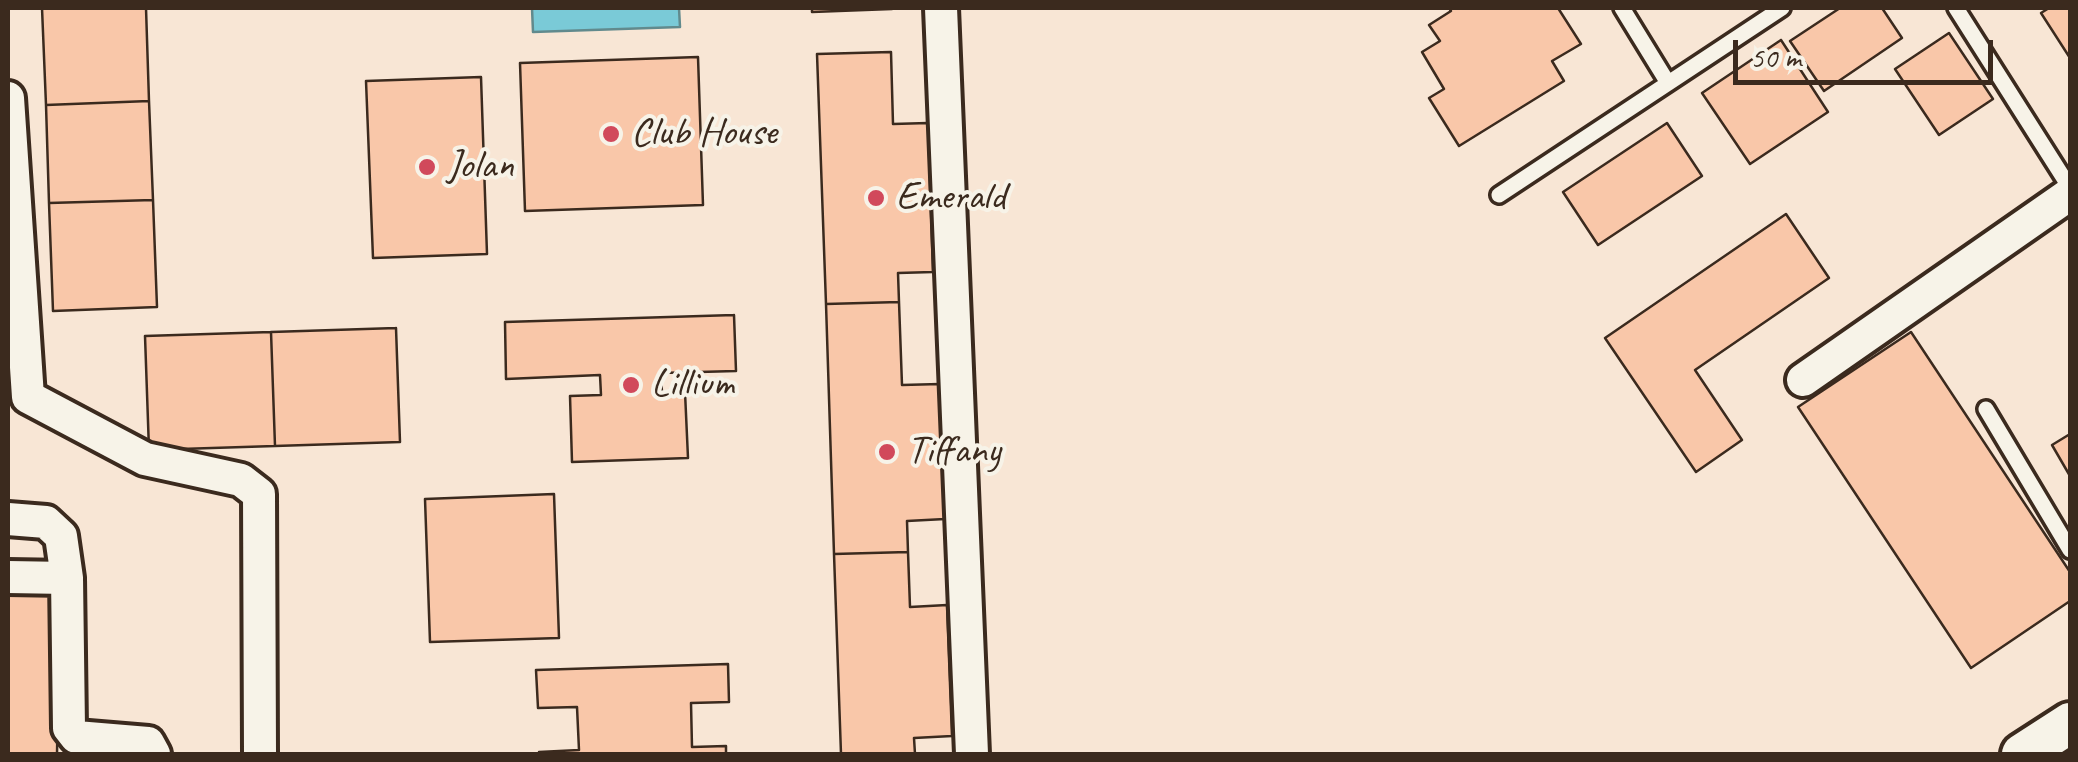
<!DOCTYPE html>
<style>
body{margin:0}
#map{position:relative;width:2078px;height:762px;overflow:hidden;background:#f8e6d5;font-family:Caveat,sans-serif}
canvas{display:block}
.frame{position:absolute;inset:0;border:10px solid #3b2a1e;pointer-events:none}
.scale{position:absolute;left:1733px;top:40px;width:260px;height:45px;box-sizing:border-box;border:5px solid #3b2a1e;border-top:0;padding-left:12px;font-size:30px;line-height:35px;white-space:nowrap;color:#3b2a1e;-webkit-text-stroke:8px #f7f3e8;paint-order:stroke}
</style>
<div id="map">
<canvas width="2078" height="762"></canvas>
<div class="frame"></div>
<div class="scale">50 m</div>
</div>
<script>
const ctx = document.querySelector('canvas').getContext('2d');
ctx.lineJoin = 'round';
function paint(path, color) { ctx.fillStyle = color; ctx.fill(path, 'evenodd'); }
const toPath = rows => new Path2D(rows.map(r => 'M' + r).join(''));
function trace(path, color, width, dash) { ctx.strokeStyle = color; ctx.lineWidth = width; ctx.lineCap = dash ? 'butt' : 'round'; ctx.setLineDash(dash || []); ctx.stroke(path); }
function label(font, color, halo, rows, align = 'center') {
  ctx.font = font + ' Caveat,sans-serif'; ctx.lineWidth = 8; ctx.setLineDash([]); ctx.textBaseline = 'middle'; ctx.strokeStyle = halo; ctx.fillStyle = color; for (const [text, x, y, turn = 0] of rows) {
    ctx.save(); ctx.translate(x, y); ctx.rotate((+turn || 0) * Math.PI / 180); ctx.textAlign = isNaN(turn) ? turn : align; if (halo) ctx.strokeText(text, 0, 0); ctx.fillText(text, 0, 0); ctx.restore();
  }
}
const water = toPath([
 [532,8,679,8,680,27,533,32,532,8]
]);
paint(water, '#7acad7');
trace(water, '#618a8d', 2.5);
const building = toPath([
 [42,8,146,8,149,101,46,105,42,8],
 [812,8,892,8,892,9,812,12,812,8],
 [1449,8,1558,8,1581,44,1552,61,1564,81,1459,146,1429,98,1444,89,1422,52,1440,41,1429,25,1451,11,1449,8],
 [1840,8,1882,8,1902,38,1824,91,1790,41,1840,8],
 [2049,8,2070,8,2070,58,2041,13,2049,8],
 [1949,33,1993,99,1939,135,1895,69,1949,33],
 [1781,40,1828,112,1750,164,1702,93,1781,40],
 [891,52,893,124,928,123,933,272,898,273,899,302,826,304,817,54,891,52],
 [698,57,703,205,525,211,520,63,698,57],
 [481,77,487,254,373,258,366,81,481,77],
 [149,101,153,200,49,203,46,105,149,101],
 [1667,123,1702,176,1598,245,1563,192,1667,123],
 [153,200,157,307,53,311,49,203,153,200],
 [1786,214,1829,278,1695,370,1742,440,1696,472,1605,338,1786,214],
 [899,302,902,385,940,384,945,519,907,521,908,552,834,554,826,304,899,302],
 [734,315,736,371,661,373,662,393,685,392,688,458,572,462,570,396,601,395,600,375,506,379,505,322,734,315],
 [396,328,400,442,275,446,271,332,396,328],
 [271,332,275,446,149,450,145,336,271,332],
 [1911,332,2070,572,2070,601,1971,668,1798,407,1911,332],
 [2070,434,2070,476,2052,445,2070,434],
 [554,494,559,638,430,642,425,499,554,494],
 [908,552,910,607,947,605,952,736,914,738,915,754,841,754,834,554,908,552],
 [8,586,60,587,57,754,8,754,8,586],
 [728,664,729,702,691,703,692,747,726,746,726,754,539,754,539,752,579,750,577,707,538,708,536,670,728,664]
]);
paint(building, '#f9c7a9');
trace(building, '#3b2a1e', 2.5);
const service = toPath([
 [1622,8,1668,83],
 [1956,8,2070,188],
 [1499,195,1782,8],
 [1986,409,2070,550]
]);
const minor = toPath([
 [941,8,972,754],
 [8,98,28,397,145,459,241,480,259,494,260,754],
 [1803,380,2070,194],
 [8,519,46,522,61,536,67,578,69,728,76,737,148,743,154,754],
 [8,577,67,578]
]);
const tertiary = toPath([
 [2022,754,2070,723]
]);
trace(service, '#3b2a1e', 22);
trace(minor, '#3b2a1e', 40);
trace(tertiary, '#3b2a1e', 48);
trace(service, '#f7f3e8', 15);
trace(minor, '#f7f3e8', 32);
trace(tertiary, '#f7f3e8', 40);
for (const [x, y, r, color] of [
 [611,134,10,"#d1495b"],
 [427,167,10,"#d1495b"],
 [876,198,10,"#d1495b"],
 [631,385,10,"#d1495b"],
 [887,452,10,"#d1495b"]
]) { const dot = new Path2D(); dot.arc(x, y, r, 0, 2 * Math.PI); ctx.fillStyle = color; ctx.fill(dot); trace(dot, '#f7f3e8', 4); }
label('40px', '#3b2a1e', '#f7f3e8', [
 ["Club House",631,134],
 ["Jolan",447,167],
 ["Emerald",896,198],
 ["Lillium",651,385],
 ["Tiffany",907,452]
], 'left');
</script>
